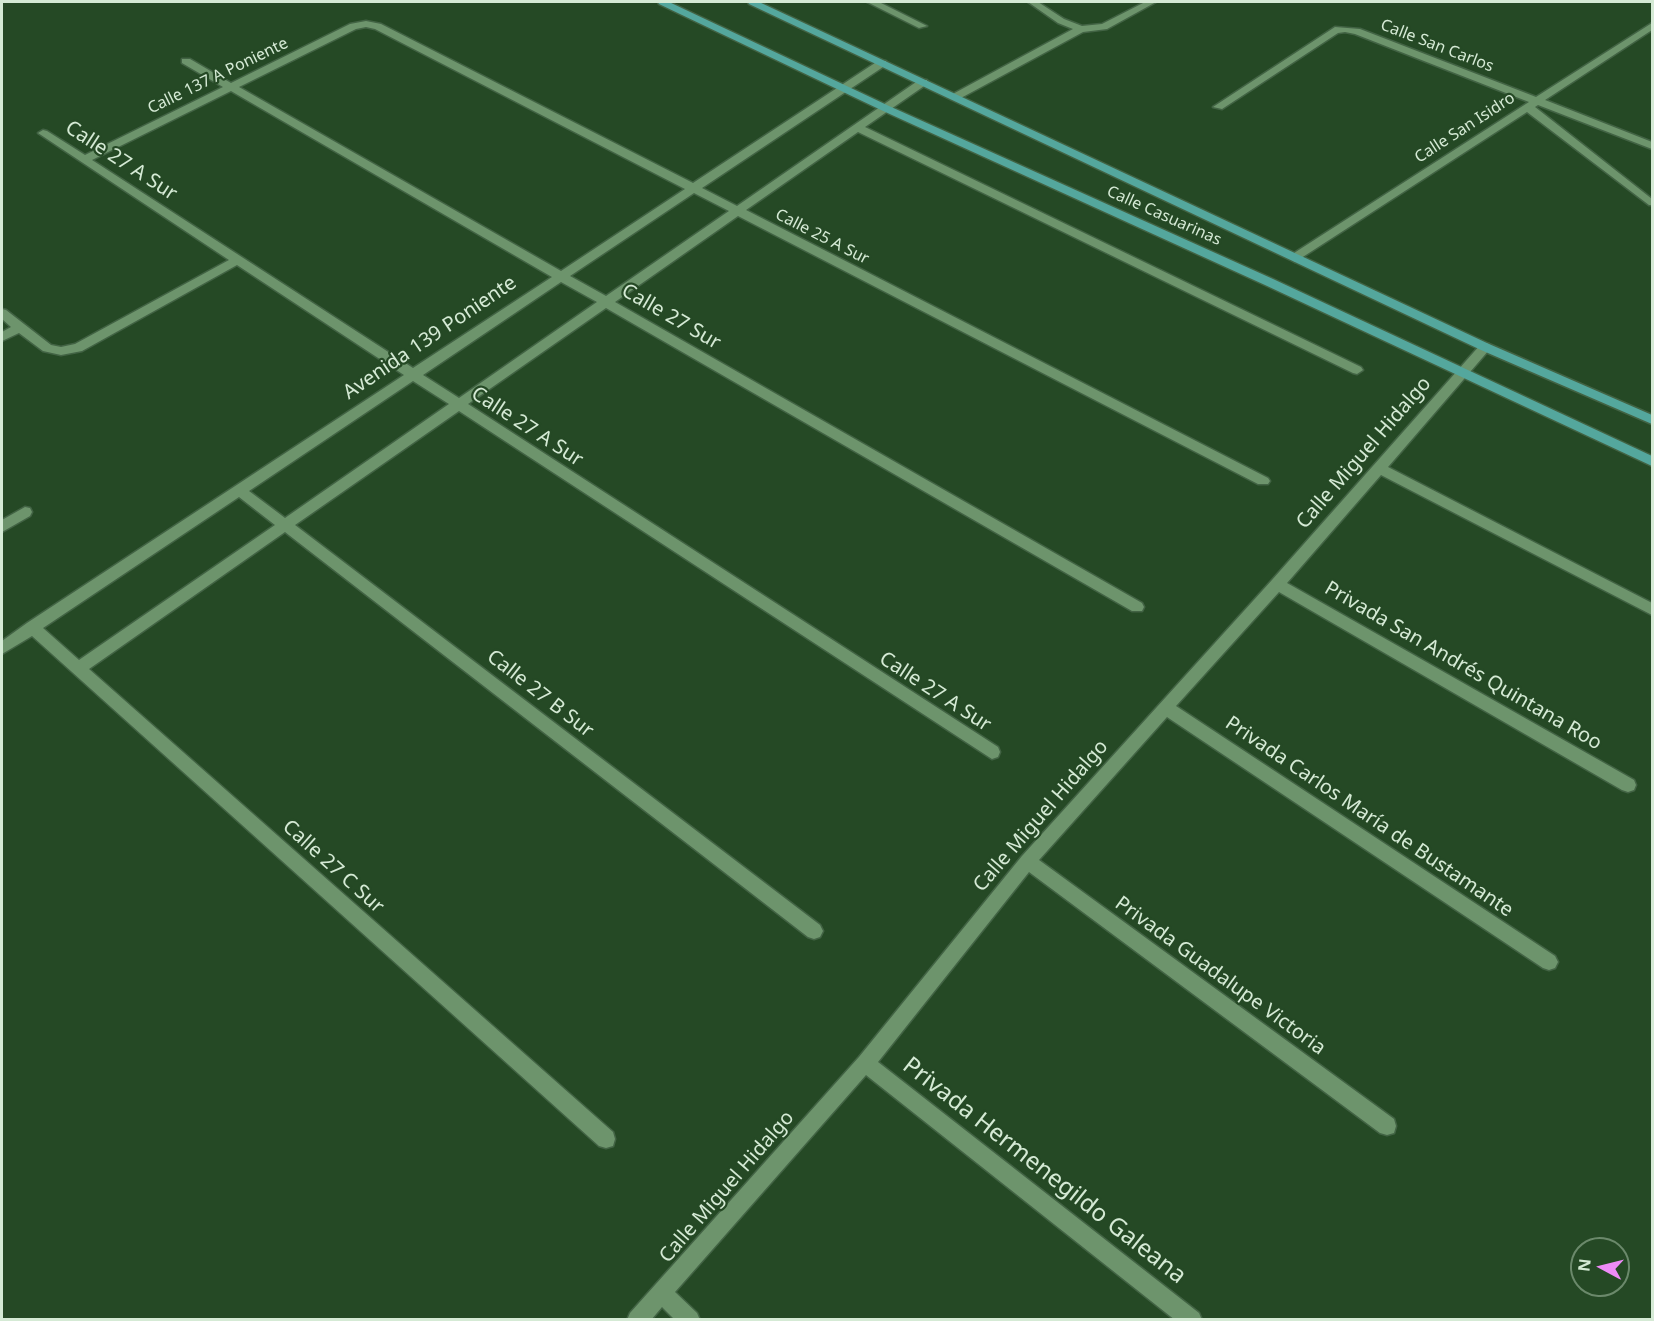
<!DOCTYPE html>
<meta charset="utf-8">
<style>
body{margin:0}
#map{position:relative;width:1654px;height:1321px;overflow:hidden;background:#254925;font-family:"Noto Sans",sans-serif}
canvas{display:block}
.frame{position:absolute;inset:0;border:3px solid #d5ead5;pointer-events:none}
.north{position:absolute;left:1570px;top:1237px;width:60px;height:60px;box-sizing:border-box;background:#254925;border:2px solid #6b896b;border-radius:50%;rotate:277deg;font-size:16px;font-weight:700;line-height:24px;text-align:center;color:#d5ead5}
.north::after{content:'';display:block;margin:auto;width:21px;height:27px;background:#ee8bf7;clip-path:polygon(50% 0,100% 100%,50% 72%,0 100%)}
</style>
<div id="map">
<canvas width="1654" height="1321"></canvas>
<div class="frame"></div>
<div class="north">N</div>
</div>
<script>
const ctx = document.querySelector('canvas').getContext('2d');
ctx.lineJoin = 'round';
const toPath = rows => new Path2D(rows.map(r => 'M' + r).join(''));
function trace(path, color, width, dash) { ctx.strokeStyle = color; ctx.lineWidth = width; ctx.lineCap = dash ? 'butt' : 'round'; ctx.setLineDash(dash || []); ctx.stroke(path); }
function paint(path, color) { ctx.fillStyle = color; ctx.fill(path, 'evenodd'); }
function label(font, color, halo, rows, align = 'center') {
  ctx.font = font + ' "Noto Sans",sans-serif'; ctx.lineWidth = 4.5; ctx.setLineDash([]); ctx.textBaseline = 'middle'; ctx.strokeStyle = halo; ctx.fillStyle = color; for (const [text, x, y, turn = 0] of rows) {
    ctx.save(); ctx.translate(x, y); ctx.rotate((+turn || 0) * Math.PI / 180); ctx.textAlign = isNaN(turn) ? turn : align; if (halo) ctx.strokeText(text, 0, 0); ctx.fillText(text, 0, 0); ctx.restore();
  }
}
const minor = toPath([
 [867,2,879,2,927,26,919,28,867,2],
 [1028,2,1038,2,1064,19,1082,26,1102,24,1145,2,1156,2,1107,29,1083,32,959,99,951,99,951,95,1073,29,1058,23,1028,2],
 [366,21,381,24,693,183,878,61,886,61,886,65,702,188,737,206,919,80,927,80,927,84,865,127,1361,367,1363,370,1357,374,1353,373,858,132,746,210,1268,478,1270,481,1268,484,1258,484,738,216,615,302,1142,603,1144,607,1142,611,1132,611,606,308,468,404,998,747,1000,752,998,757,992,759,459,411,295,525,820,925,823,931,820,937,814,939,808,937,285,532,89,669,613,1132,615,1139,613,1146,606,1148,599,1146,32,636,2,654,2,641,27,623,404,375,237,265,82,351,61,355,43,351,19,333,2,341,2,332,11,327,2,319,2,309,6,310,51,345,61,347,75,344,229,260,38,133,43,130,47,131,85,155,223,87,182,63,182,59,190,59,231,83,350,24,366,21],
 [366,27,375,29,685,189,561,271,239,87,356,29,366,27],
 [231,91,552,277,413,368,92,160,231,91],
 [694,193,729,211,606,296,570,276,694,193],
 [561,282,597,302,459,398,423,375,561,282],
 [413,381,449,404,285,518,249,491,413,381],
 [239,497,275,525,79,660,43,628,239,497],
 [1652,23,1652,30,1545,100,1652,142,1652,149,1538,105,1535,107,1652,199,1652,205,1649,205,1527,112,1295,262,1289,258,1291,255,1529,102,1355,34,1345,32,1338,33,1222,109,1213,107,1335,27,1360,29,1536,97,1652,23],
 [1485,343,1489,344,1491,347,1489,350,1388,467,1652,603,1652,615,1381,475,1287,583,1634,780,1636,785,1634,790,1628,792,1622,790,1279,592,1176,706,1555,956,1558,962,1555,968,1549,970,1543,968,1167,717,1039,860,1394,1119,1396,1126,1394,1133,1387,1135,1380,1133,1029,872,878,1062,1199,1313,1202,1320,1175,1320,866,1075,675,1292,697,1313,700,1320,675,1320,662,1307,651,1320,627,1320,630,1313,859,1057,1022,856,1272,580,1481,344,1485,343],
 [25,507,30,508,32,512,30,516,2,532,2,520,25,507]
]);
const major = toPath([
 [658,2,669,2,889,106,1273,279,1652,456,1652,466,1265,285,881,110,659,4,658,2],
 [748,2,759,2,1489,344,1652,415,1652,424,1481,350,749,4,748,2]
]);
trace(minor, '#426344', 3);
trace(major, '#426344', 3);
paint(minor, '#6d946c');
paint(major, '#54a79d');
label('16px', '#d5ead5', '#254925', [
 ["Calle San Carlos",1437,46,21],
 ["Calle 137 A Poniente",218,76,-26],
 ["Calle San Isidro",1465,128,-33],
 ["Calle Casuarinas",1164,216,24],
 ["Calle 25 A Sur",822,237,27]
]);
label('20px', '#d5ead5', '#254925', [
 ["Calle 27 A Sur",121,161,33],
 ["Calle 27 Sur",671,317,30],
 ["Avenida 139 Poniente",430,338,-34],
 ["Calle 27 A Sur",527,427,33],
 ["Calle Miguel Hidalgo",1364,453,-49],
 ["Privada San Andrés Quintana Roo",1463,666,30],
 ["Calle 27 A Sur",935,692,33],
 ["Calle 27 B Sur",540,694,38],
 ["Calle Miguel Hidalgo",1041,816,-49],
 ["Privada Carlos María de Bustamante",1369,817,34],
 ["Calle 27 C Sur",333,867,42],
 ["Privada Guadalupe Victoria",1220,976,36],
 ["Calle Miguel Hidalgo",727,1187,-49]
]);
label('24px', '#d5ead5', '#254925', [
 ["Privada Hermenegildo Galeana",1044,1171,38]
]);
</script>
